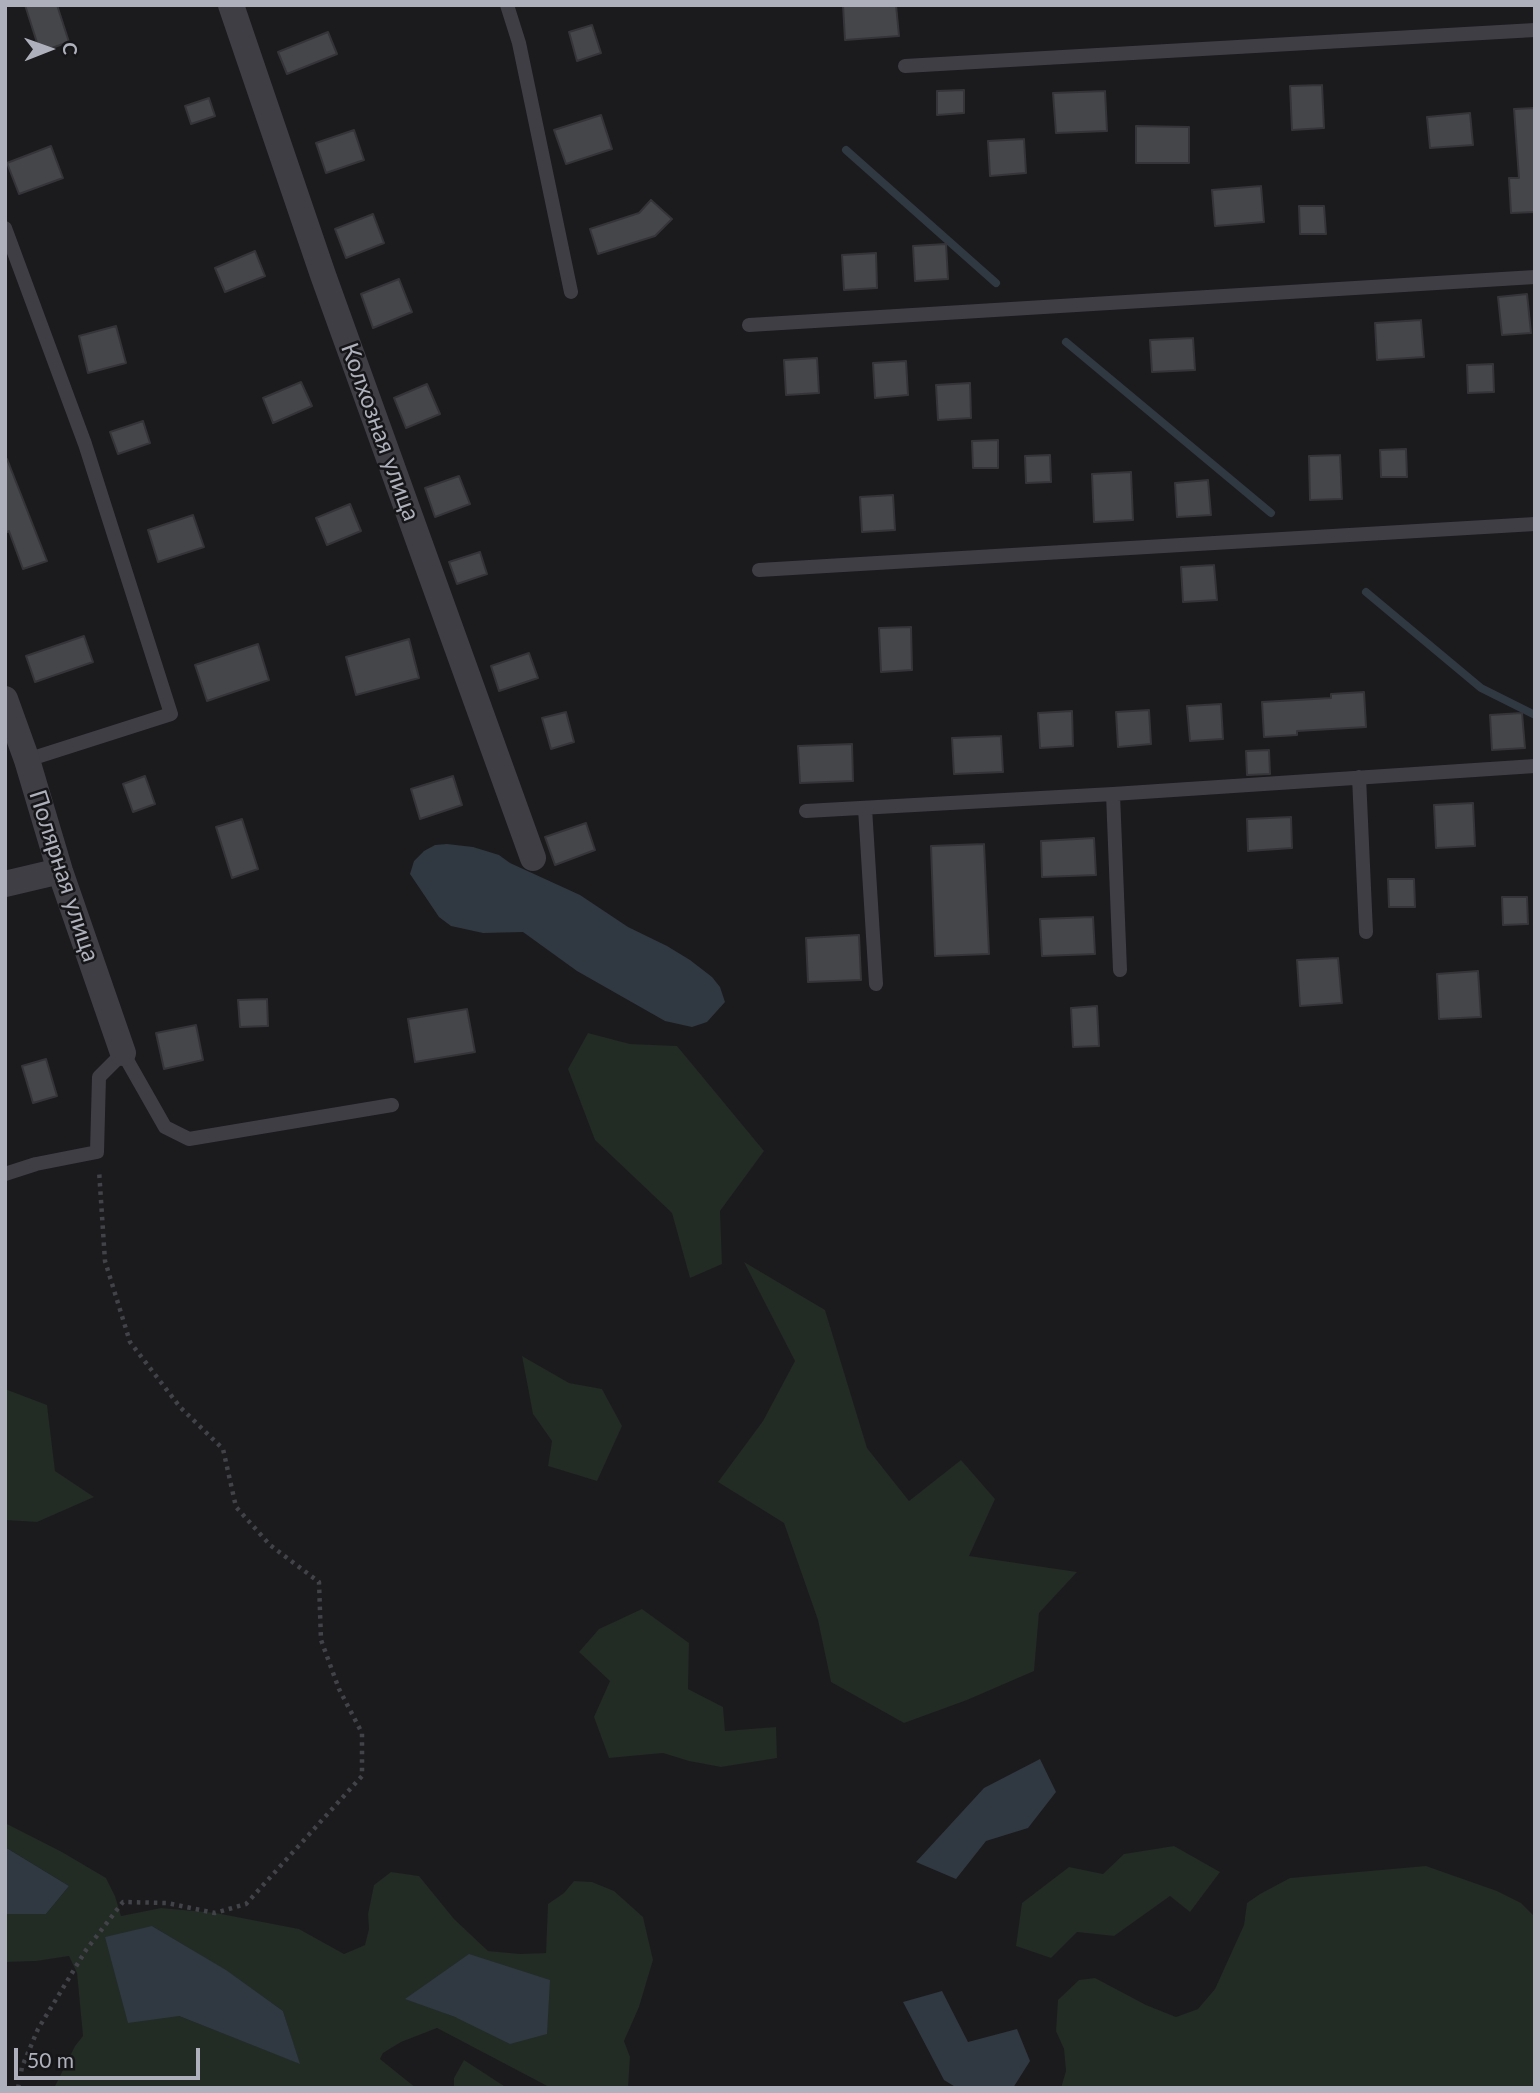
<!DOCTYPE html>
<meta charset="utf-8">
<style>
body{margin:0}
#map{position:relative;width:1540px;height:2093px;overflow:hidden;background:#1b1b1d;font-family:Lato,sans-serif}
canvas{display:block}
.frame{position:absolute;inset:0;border:7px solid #aeb1bc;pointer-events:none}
.north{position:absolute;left:14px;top:14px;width:70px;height:70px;-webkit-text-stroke:5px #161618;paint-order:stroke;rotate:89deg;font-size:19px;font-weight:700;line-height:28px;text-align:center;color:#aeb1bc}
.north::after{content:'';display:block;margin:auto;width:24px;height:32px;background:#aeb1bc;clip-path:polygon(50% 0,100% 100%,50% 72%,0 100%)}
.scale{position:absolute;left:14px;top:2048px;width:186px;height:32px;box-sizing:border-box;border:4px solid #aeb1bc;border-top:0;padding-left:9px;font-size:21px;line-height:24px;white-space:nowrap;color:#aeb1bc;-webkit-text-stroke:5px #161618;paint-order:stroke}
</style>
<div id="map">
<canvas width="1540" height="2093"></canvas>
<div class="frame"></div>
<div class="north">С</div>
<div class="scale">50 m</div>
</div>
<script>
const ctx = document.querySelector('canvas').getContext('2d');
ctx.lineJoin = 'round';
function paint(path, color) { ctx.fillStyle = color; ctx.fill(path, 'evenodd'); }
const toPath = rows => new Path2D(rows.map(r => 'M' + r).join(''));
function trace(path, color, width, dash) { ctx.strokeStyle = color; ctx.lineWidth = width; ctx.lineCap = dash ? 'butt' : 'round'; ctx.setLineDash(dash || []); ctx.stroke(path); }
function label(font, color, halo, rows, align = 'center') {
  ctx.font = font + ' Lato,sans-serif'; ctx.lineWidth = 5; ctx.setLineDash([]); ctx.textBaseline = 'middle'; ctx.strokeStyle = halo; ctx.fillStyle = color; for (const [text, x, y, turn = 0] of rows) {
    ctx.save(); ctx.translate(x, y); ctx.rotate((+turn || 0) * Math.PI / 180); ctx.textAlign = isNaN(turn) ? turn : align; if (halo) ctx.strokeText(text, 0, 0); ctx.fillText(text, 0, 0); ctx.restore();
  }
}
paint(toPath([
 [588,1033,630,1044,677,1046,764,1151,720,1211,722,1264,690,1278,672,1213,595,1140,568,1069],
 [744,1262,825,1310,867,1448,909,1501,961,1460,995,1499,969,1556,1077,1572,1039,1613,1034,1671,967,1700,904,1723,831,1682,818,1620,784,1523,718,1482,763,1421,795,1361],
 [522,1356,569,1383,602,1389,622,1426,597,1481,548,1466,552,1441,533,1414],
 [5,1389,47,1405,55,1471,94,1497,37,1522,5,1520],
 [642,1609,689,1643,688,1689,723,1707,725,1731,776,1727,777,1758,721,1767,689,1761,663,1753,609,1758,594,1717,610,1681,579,1652,599,1629],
 [5,1823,62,1852,106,1878,115,1896,121,1916,161,1908,216,1913,299,1929,344,1954,365,1945,369,1929,368,1914,374,1885,391,1872,419,1876,454,1919,488,1951,520,1954,546,1953,548,1904,564,1893,574,1881,592,1882,614,1891,643,1917,653,1960,639,2007,624,2041,630,2057,628,2088,551,2088,437,2028,401,2042,383,2053,380,2059,416,2088,54,2088,75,2046,83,2036,77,1973,69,1956,36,1961,5,1962,5,1914,46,1914,69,1886,5,1847],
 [152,1926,225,1970,283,2011,299,2063,179,2016],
 [406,1998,547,2033,455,2017],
 [1174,1846,1220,1872,1190,1912,1170,1896,1114,1936,1077,1932,1051,1958,1016,1946,1022,1903,1069,1867,1103,1874,1124,1854],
 [1426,1866,1497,1891,1521,1903,1535,1917,1535,2088,1061,2088,1066,2071,1064,2049,1056,2031,1058,2000,1079,1980,1095,1978,1146,2005,1176,2017,1198,2009,1215,1989,1244,1925,1247,1903,1260,1894,1290,1878],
 [464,2060,507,2088,454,2088,454,2078]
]), '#222b24');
paint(toPath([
 [447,844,473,847,499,855,510,863,580,895,628,927,667,946,690,960,712,977,720,987,725,1002,707,1022,692,1027,665,1021,577,971,523,932,483,933,451,926,439,917,410,874,414,861,424,851,435,845],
 [1040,1759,1056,1792,1028,1828,986,1841,956,1879,916,1862,984,1788],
 [5,1847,69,1886,46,1914,5,1914],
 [152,1926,226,1970,283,2011,300,2064,179,2016,128,2023,105,1937],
 [469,1954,550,1980,547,2034,510,2044,455,2017,405,1999],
 [942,1991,968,2042,1017,2029,1030,2061,1013,2088,957,2088,944,2080,903,2002]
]), '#303841');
trace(toPath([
 [846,150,996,283],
 [1066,342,1271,513],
 [1366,592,1481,688,1535,715]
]), '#303841', 8);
const building = toPath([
 [25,5,57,5,69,42,40,52,25,5],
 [843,5,896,5,899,36,845,40,843,5],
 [592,25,601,53,577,61,569,32,592,25],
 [328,32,337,54,287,74,278,52,328,32],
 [1322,85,1324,128,1292,130,1290,86,1322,85],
 [964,90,964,113,937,115,937,91,964,90],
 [1105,91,1107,131,1056,133,1053,93,1105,91],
 [209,98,215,116,191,124,185,106,209,98],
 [1535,108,1535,212,1511,213,1509,178,1519,178,1514,109,1535,108],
 [1470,113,1473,145,1430,148,1427,117,1470,113],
 [601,115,612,149,566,164,554,130,601,115],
 [1136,126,1189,127,1189,163,1136,163,1136,126],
 [354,130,364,160,326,173,316,143,354,130],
 [1024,139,1026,173,990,176,988,141,1024,139],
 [51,146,63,178,19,194,7,163,51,146],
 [1261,186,1264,222,1215,226,1212,190,1261,186],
 [651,200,672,219,655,236,598,254,590,229,639,213,651,200],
 [1299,206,1324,206,1326,234,1300,234,1299,206],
 [373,214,384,243,346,258,335,229,373,214],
 [946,244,948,279,915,281,913,246,946,244],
 [255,251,265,276,225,292,215,268,255,251],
 [876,253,877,288,844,290,842,255,876,253],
 [399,279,412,312,373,328,361,294,399,279],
 [1527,294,1531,333,1502,335,1498,297,1527,294],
 [1421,320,1424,357,1377,360,1375,323,1421,320],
 [116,326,126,363,88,373,79,336,116,326],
 [1193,338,1195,370,1152,372,1150,340,1193,338],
 [817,358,819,393,786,395,784,360,817,358],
 [906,361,908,395,875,398,873,363,906,361],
 [1493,364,1494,392,1468,393,1467,365,1493,364],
 [301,382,312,406,273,423,263,398,301,382],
 [970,383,971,418,938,420,936,385,970,383],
 [427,384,440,414,406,428,394,398,427,384],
 [143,421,150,443,118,454,110,432,143,421],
 [998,440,998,468,973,468,972,441,998,440],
 [1406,449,1407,477,1381,477,1380,450,1406,449],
 [1050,455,1051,482,1026,483,1025,456,1050,455],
 [1340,455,1342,499,1310,500,1309,456,1340,455],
 [7,459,47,561,23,569,9,531,5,533,5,460,7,459],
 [1131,472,1133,520,1094,522,1092,474,1131,472],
 [459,476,470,504,435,517,425,488,459,476],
 [1208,480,1211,515,1177,517,1175,483,1208,480],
 [893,495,895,530,862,532,860,497,893,495],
 [350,504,361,531,327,545,316,518,350,504],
 [193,515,204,547,158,562,148,530,193,515],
 [480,552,487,574,457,584,449,562,480,552],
 [1214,565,1217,600,1183,602,1181,567,1214,565],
 [911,627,912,670,881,672,879,628,911,627],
 [84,636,93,662,35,682,26,656,84,636],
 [409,639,419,678,356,695,346,657,409,639],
 [258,644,269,680,207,701,195,665,258,644],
 [529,653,538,678,499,691,491,666,529,653],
 [1364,692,1366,727,1297,731,1297,735,1264,737,1262,702,1331,698,1331,694,1364,692],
 [1221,704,1223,739,1190,741,1187,706,1221,704],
 [1149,710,1151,744,1118,747,1116,712,1149,710],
 [1072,711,1073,746,1040,748,1038,713,1072,711],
 [566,712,574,742,551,749,542,718,566,712],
 [1522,713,1525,748,1492,750,1490,715,1522,713],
 [1001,736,1003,772,954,774,952,738,1001,736],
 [852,744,853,781,800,783,798,746,852,744],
 [1269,750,1270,774,1247,775,1246,751,1269,750],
 [145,776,155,804,133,812,123,784,145,776],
 [453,776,462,805,420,819,411,789,453,776],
 [1473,803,1475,846,1436,848,1434,805,1473,803],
 [1291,817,1292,848,1248,851,1247,819,1291,817],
 [242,819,258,869,232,878,216,827,242,819],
 [586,823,595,850,555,865,545,837,586,823],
 [1094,838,1096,875,1042,877,1041,841,1094,838],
 [984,844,989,954,935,956,931,846,984,844],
 [1388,879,1414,879,1415,907,1389,907,1388,879],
 [1502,897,1527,897,1528,924,1503,925,1502,897],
 [1093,917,1095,954,1042,956,1040,919,1093,917],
 [859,935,861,980,808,982,806,938,859,935],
 [1338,958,1342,1003,1300,1006,1297,960,1338,958],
 [1478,971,1481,1017,1439,1019,1437,974,1478,971],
 [267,999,268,1026,240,1027,238,1000,267,999],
 [1097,1006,1099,1046,1073,1047,1071,1008,1097,1006],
 [467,1009,475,1052,415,1062,408,1019,467,1009],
 [196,1025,203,1060,164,1069,156,1033,196,1025],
 [46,1059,57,1096,33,1103,22,1066,46,1059]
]);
paint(building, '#45464a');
trace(building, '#353539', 2);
trace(toPath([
 [18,2088,22,2067,38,2029,86,1950,123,1902,167,1903,215,1913,246,1904,362,1776,362,1733,339,1689,321,1640,319,1582,270,1545,236,1507,223,1449,180,1407,130,1342,105,1261,99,1170]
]), '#424349', 4.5, [3.5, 5]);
trace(toPath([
 [507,5,519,43,571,292],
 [905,66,1535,30],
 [5,228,85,444,171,714,27,760],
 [749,325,1535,277],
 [759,570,1535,524],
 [1359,777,1366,932],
 [1113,794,1120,970],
 [865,808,876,984],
 [806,811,1113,794,1535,766],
 [5,1174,36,1164,97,1152,99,1077,123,1053,165,1127,189,1139,392,1105]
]), '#3e3e44', 14);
trace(toPath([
 [231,5,323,275,533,858],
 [5,699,27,760,60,871,123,1053],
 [5,884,60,871]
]), '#3e3e44', 26);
label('24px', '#aeb1bc', '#161618', [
 ["Колхозная улица",380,432,70],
 ["Полярная улица",64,876,72]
]);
</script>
